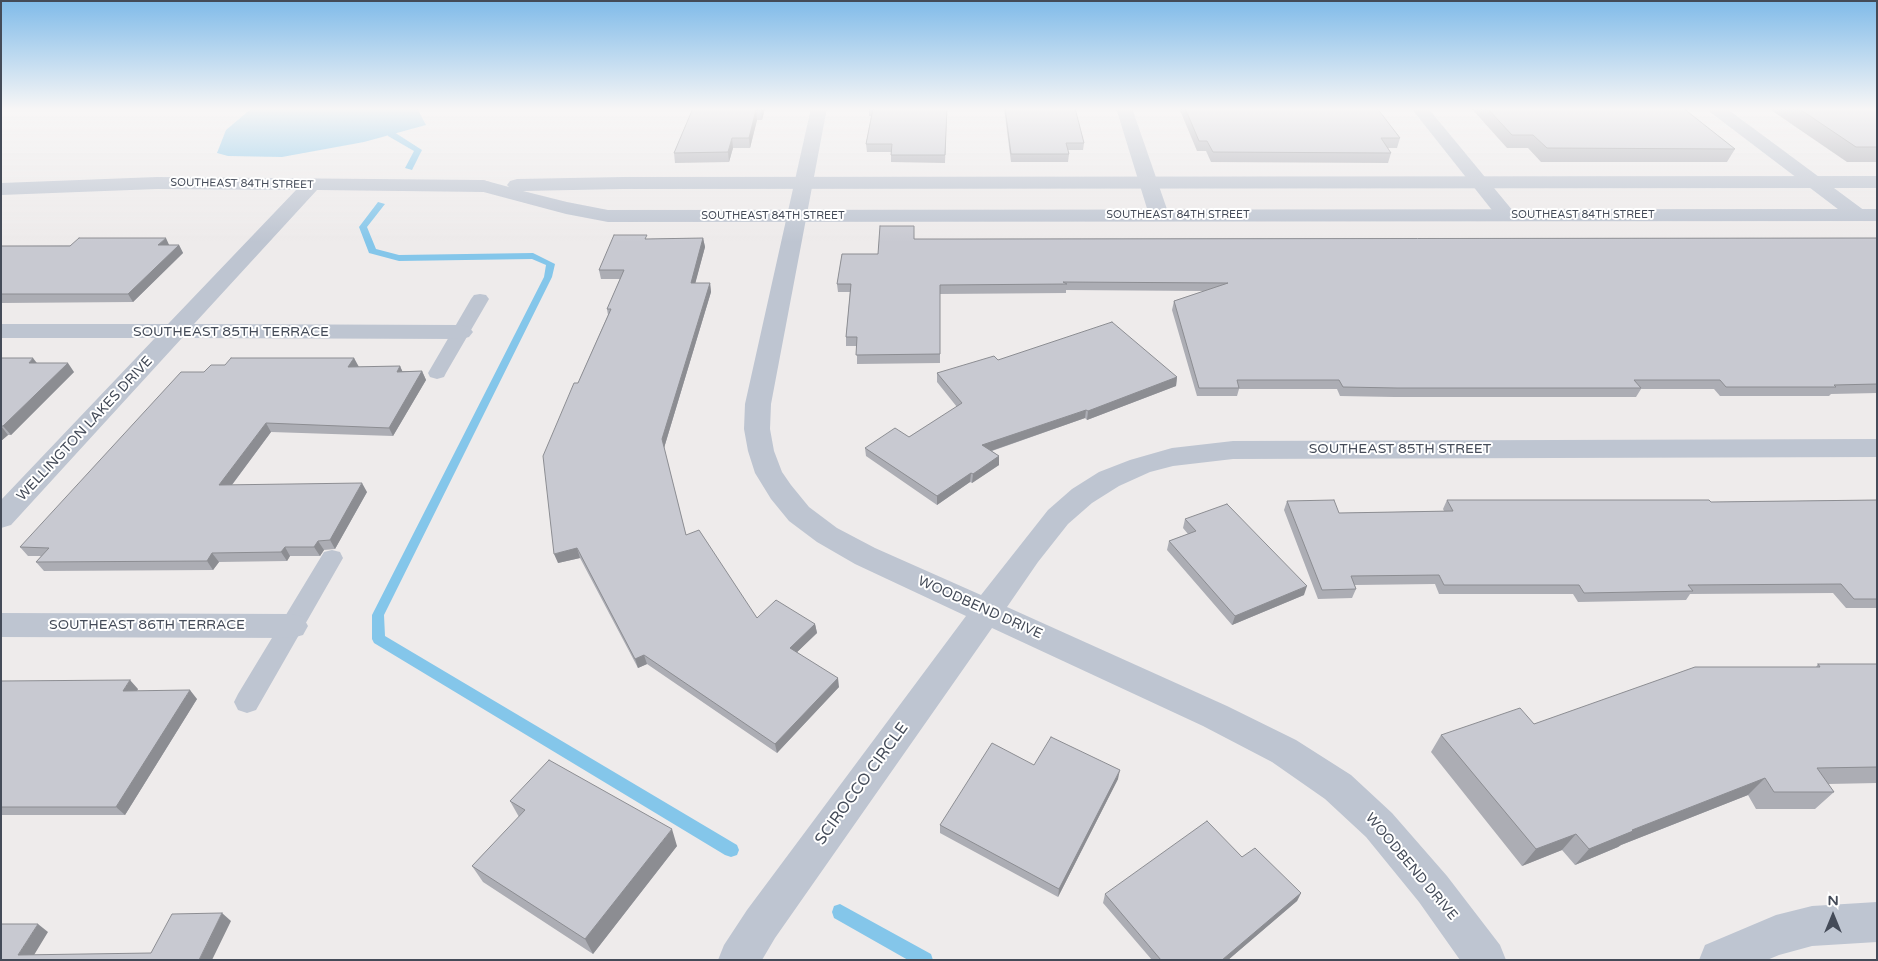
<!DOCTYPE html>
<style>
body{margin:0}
#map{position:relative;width:1878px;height:961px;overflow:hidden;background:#eeebeb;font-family:"Varela Round",sans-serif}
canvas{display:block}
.frame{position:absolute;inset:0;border:2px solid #444b58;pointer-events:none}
.north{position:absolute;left:1808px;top:891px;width:50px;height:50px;-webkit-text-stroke:4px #fff;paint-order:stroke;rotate:0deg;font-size:14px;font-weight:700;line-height:20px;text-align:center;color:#444b58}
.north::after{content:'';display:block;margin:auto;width:18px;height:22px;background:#444b58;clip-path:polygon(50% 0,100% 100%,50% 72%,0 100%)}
</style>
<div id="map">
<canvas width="1878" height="961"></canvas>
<div class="frame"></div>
<div class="north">N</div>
</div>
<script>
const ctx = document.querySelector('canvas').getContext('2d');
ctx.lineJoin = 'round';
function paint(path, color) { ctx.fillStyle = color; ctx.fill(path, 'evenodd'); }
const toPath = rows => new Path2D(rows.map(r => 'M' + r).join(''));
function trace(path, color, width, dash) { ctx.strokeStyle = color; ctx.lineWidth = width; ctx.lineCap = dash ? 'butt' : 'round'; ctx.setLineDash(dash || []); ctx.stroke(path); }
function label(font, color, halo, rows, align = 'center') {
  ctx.font = font + ' "Varela Round",sans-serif'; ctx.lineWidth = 4; ctx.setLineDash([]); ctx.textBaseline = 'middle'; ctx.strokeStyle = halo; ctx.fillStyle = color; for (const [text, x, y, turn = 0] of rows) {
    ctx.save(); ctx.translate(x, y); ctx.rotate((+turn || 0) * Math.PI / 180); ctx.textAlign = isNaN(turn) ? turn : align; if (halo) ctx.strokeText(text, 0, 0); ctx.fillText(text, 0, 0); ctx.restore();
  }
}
paint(toPath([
 [252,108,417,108,426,125,364,142,282,157,228,156,217,153,226,130]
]), '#84c6ea');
paint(toPath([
 [388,132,394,132,422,150,412,170,405,168,414,151,388,136,388,132],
 [378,202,385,204,367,227,376,249,399,255,533,253,555,264,552,277,384,615,385,636,737,845,739,850,737,855,731,857,725,855,374,643,372,639,372,615,544,277,546,265,532,259,399,261,369,253,359,227,378,202],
 [840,904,931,954,933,960,908,960,834,918,832,912,834,906,840,904]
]), '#84c6ea');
paint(toPath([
 [480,294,486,295,489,299,446,373,444,377,437,379,430,377,428,373,471,299,474,295,480,294],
 [332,550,340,552,343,558,256,710,247,713,238,710,234,702,238,694,324,552,332,550]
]), '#bec5d1');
paint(toPath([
 [811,108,827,108,771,404,770,429,774,451,782,472,791,485,809,507,837,528,875,548,981,595,1048,510,1072,489,1099,472,1130,460,1172,448,1233,441,1877,439,1877,457,1233,459,1173,466,1150,472,1119,486,1092,503,1068,524,1038,562,1007,607,1227,706,1296,740,1351,775,1392,813,1447,876,1500,945,1506,960,1460,960,1419,902,1366,837,1325,799,1272,762,1203,726,992,628,775,938,762,960,718,960,724,945,747,910,966,616,855,564,817,542,789,521,771,499,755,473,748,451,744,429,745,404,811,108],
 [1116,108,1132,108,1169,215,1166,219,1159,221,1152,219,1149,215,1116,108],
 [1411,108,1428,108,1513,211,1516,215,1513,219,1506,221,1499,219,1411,108],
 [1708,108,1726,108,1865,211,1868,215,1865,219,1858,221,1851,219,1710,112,1708,108],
 [157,177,483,180,490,182,493,186,490,190,483,192,317,190,194,324,461,325,469,327,473,332,469,337,461,339,182,338,11,525,1,528,1,500,155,338,1,338,1,324,168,324,296,190,157,189,1,195,1,183,157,177],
 [1,613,292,614,303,617,308,626,303,635,292,638,1,637,1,613],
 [1877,902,1877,942,1812,946,1779,955,1767,960,1699,960,1705,945,1776,915,1812,906,1877,902]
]), '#bec5d1');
paint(toPath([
 [1877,176,1877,188,623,189,523,191,567,202,608,210,1877,209,1877,221,608,222,566,214,476,190,473,186,476,182,483,180,509,187,507,185,510,181,517,179,623,177,1877,176]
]), '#bec5d1');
paint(toPath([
 [693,108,765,108,762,120,757,120,750,148,733,148,729,162,675,163,674,153],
 [869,108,947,108,945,163,891,162,891,152,867,152,866,144,871,116,869,116],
 [1004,108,1075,108,1084,143,1083,150,1068,150,1069,154,1068,162,1011,162],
 [1179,108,1377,108,1400,138,1397,148,1388,148,1391,153,1388,163,1211,162,1206,151,1197,151],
 [1471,108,1683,108,1735,149,1727,162,1541,162,1528,148,1507,148],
 [1768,108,1877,108,1877,162,1847,162],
 [703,238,705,247,695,283,710,283,711,292,664,448,686,535,757,618,815,624,817,633,797,652,839,687,777,753,647,664,638,668,580,558,558,563,578,383,608,315,607,309,620,279,601,279,599,270,648,239],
 [1877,238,1877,393,1831,394,1829,396,1720,396,1714,389,1641,389,1636,397,1394,397,1340,396,1337,389,1239,389,1237,396,1197,396,1172,310,1174,301,1204,291,1066,290,1066,293,940,294,940,363,857,364,857,346,846,346,846,337,850,292,838,292,837,284,878,254,958,239],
 [179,245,183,253,133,302,1,303,1,246],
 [1,358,37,363,74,372,11,435,8,435,1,441],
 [354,358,358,367,400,366,402,371,422,371,426,380,393,436,271,432,232,485,367,492,335,549,324,550,320,556,290,556,287,561,219,562,213,570,44,571,36,562,41,556,28,556,20,547,204,372],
 [998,360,1177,377,1176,386,1087,420,1085,418,992,451,999,456,999,465,972,483,970,482,937,505,866,456,865,448,909,437,957,407,937,382,937,373],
 [1447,500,1711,502,1877,500,1877,608,1846,608,1833,593,1690,594,1686,600,1578,602,1573,594,1439,594,1435,584,1355,585,1356,589,1352,598,1318,599,1284,510,1287,501,1339,513,1444,511,1443,509],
 [1185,519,1304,595,1232,625,1167,550,1169,541,1188,534,1183,528],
 [1818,664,1877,664,1877,783,1828,784,1834,792,1815,809,1756,809,1748,795,1621,845,1618,847,1575,865,1562,850,1522,866,1431,752,1441,735,1534,724,1816,667],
 [1,681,138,689,137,691,197,699,125,815,1,815],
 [1034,765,1118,779,1058,897,940,833,940,825],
 [510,801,677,846,593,954,483,882,472,866,519,817],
 [1242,857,1301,893,1297,901,1228,960,1152,960,1103,903,1105,894]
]), '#acadb4');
paint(toPath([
 [761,108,765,108,762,120,761,110],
 [756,110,757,120,750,148,749,138],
 [732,138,733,148,729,162,728,152],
 [166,238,170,247,158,245],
 [703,238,705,247,693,292,691,283],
 [179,245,183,253,133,302,128,294],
 [710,283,711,292,664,448,662,439],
 [33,358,40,367,29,363],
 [354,358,359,367,348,367],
 [68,363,74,372,11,435,3,426],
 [400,366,404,375,397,372],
 [422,371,426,380,393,436,389,428],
 [1177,377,1176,386,1087,420,1088,411],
 [1086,410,1085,418,982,454,982,445],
 [266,423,271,432,225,494,219,485],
 [1,426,8,435,1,441],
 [999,456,999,465,972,483,973,474],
 [971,473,970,482,937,505,937,496],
 [362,483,367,492,335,549,330,540],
 [318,541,324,550,320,556,314,547],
 [285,547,290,556,287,561,281,552],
 [577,548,580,558,558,563,554,554],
 [212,553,219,562,213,570,207,561],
 [1307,586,1304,595,1232,625,1235,616],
 [815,624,817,633,792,657,790,648],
 [644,655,647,664,638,668,635,659],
 [838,678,839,687,777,753,775,744],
 [130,680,138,689,131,700,123,691],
 [190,690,197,699,125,815,116,807],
 [1120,770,1118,779,1058,897,1059,889],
 [1765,778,1748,795,1621,845,1618,847,1575,865,1589,849,1632,830],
 [672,829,677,846,593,954,585,939],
 [1576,834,1562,850,1522,866,1536,849],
 [1301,893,1297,901,1228,960,1222,960],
 [222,913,231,921,212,960,199,960],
 [38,924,48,932,31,960,18,955]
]), '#8c8d92');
const building = toPath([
 [693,108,761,108,761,110,756,110,749,138,732,138,728,152,674,153,693,108],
 [869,108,947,108,945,155,891,155,892,144,866,144,873,109,869,108],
 [1005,108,1075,108,1084,143,1066,143,1069,154,1011,154,1005,108],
 [1185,108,1377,108,1400,138,1381,138,1391,153,1213,152,1207,141,1199,141,1185,108],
 [1487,108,1683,108,1735,149,1547,148,1533,135,1512,135,1487,108],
 [1798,108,1877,108,1877,147,1856,147,1798,108],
 [880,226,914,226,914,239,958,239,1877,238,1877,384,1834,385,1836,387,1726,387,1720,380,1634,380,1641,388,1397,388,1343,387,1339,380,1237,380,1239,388,1199,388,1174,301,1228,283,1063,282,1067,284,940,285,940,354,856,355,857,337,846,337,851,284,837,284,842,254,878,254,880,226],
 [614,235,647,235,645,239,703,238,691,283,710,283,662,439,686,535,699,530,757,618,776,600,815,624,790,648,838,678,775,744,644,655,635,659,577,548,554,554,543,456,574,383,578,383,611,309,607,309,624,270,599,270,614,235],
 [79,238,166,238,158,245,179,245,128,294,1,294,1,246,70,246,79,238],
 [1112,322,1177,377,1088,411,1086,410,982,445,999,456,973,474,971,473,937,496,865,448,895,428,909,437,962,403,937,373,994,356,998,360,1112,322],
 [1,358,33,358,29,363,68,363,3,426,1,426,1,358],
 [231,358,354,358,348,367,400,366,397,372,422,371,389,428,266,423,219,485,362,483,330,540,318,541,314,547,285,547,281,552,212,553,207,561,36,562,49,548,20,547,181,372,204,372,211,365,225,365,231,358],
 [1334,500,1339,513,1453,511,1447,500,1709,500,1711,502,1877,500,1877,599,1854,599,1841,584,1688,585,1693,591,1584,593,1579,585,1444,585,1439,575,1351,576,1356,589,1322,590,1287,501,1334,500],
 [1227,504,1307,586,1235,616,1169,541,1196,531,1185,519,1227,504],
 [1818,664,1877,664,1877,767,1817,768,1834,792,1774,792,1765,778,1632,830,1633,831,1589,849,1576,834,1536,849,1441,735,1520,708,1534,724,1695,667,1820,667,1818,664],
 [130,680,123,691,190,690,116,807,1,807,1,681,130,680],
 [1051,737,1120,770,1059,889,940,825,992,743,1034,765,1051,737],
 [549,760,672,829,585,939,472,866,525,810,510,801,549,760],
 [1207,821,1242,857,1255,848,1301,893,1222,960,1161,960,1105,894,1207,821],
 [222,913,199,960,1,960,1,924,38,924,18,955,151,953,172,914,222,913]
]);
paint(building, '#c8c9d1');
trace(building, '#8c8d92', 1);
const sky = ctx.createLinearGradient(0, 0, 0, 242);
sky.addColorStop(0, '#80bbe9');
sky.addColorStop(0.45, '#f7f6f6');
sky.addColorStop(1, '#f7f6f600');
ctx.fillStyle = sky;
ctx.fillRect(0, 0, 1878, 242);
label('11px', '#444b58', '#fff', [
 ["SOUTHEAST 84TH STREET",242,184,1],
 ["SOUTHEAST 84TH STREET",1178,215],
 ["SOUTHEAST 84TH STREET",1583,215],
 ["SOUTHEAST 84TH STREET",773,216]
]);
label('14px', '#444b58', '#fff', [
 ["SOUTHEAST 85TH TERRACE",231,332],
 ["WELLINGTON LAKES DRIVE",85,429,-47],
 ["SOUTHEAST 85TH STREET",1400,449],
 ["WOODBEND DRIVE",980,608,24],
 ["SOUTHEAST 86TH TERRACE",147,625],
 ["WOODBEND DRIVE",1411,867,50]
]);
label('16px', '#444b58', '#fff', [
 ["SCIROCCO CIRCLE",862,784,-54]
]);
</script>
